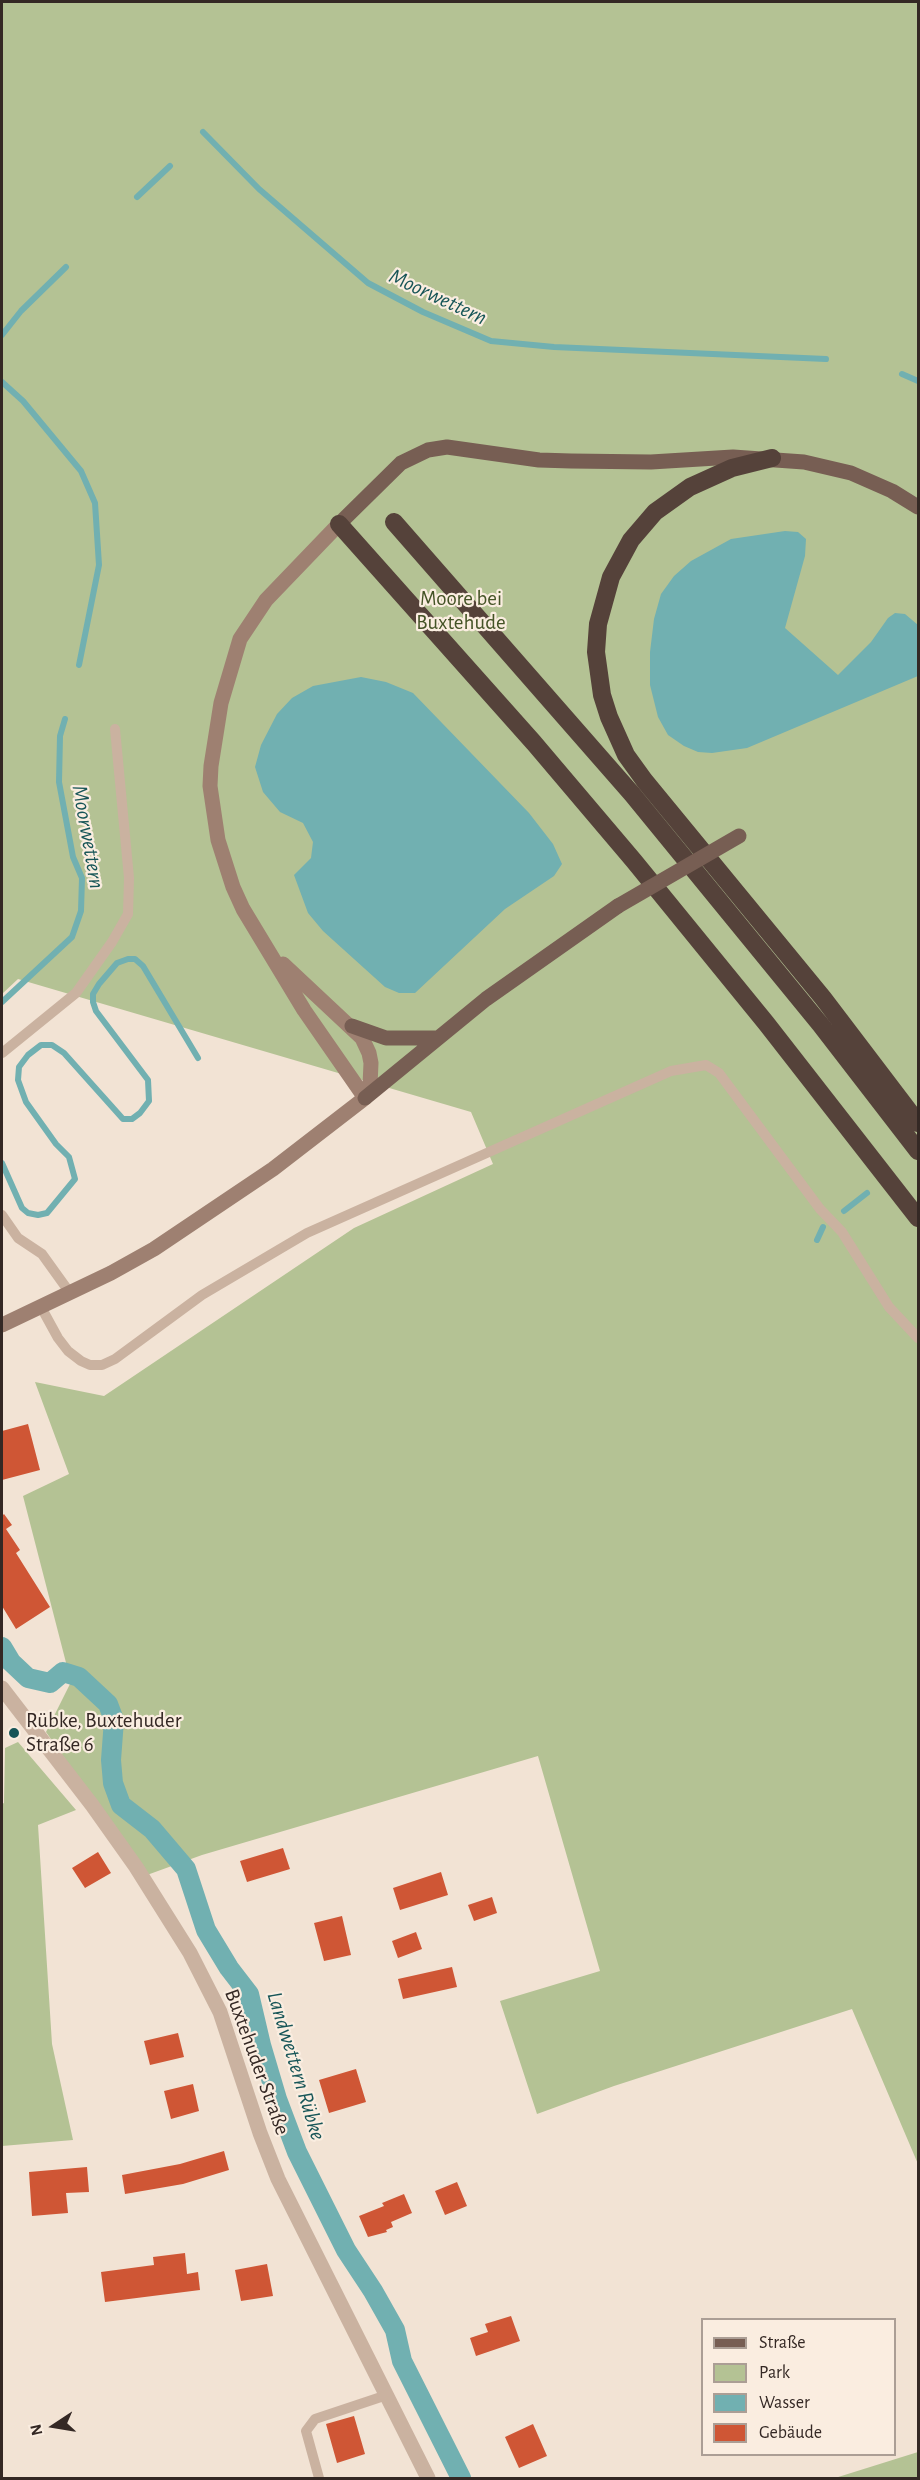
<!DOCTYPE html>
<meta charset="utf-8">
<style>
body{margin:0}
#map{position:relative;width:920px;height:2480px;overflow:hidden;background:#f2e3d4;font-family:"Alegreya Sans",sans-serif}
canvas{display:block}
.frame{position:absolute;inset:0;border:3px solid #342824;pointer-events:none}
.legend{position:absolute;left:701px;top:2318px;width:195px;height:138px;box-sizing:border-box;background:#faede0;border:2px solid #ab9e95;margin:0;padding:8px 10px;list-style:none;font-size:18px;color:#342824}
.legend li{display:flex;align-items:center;gap:12px;height:30px}
.legend b{width:30px;border:2px solid #ab9e95}
.north{position:absolute;left:24px;top:2396px;width:60px;height:60px;-webkit-text-stroke:4px #faede0;paint-order:stroke;rotate:258deg;font-size:16px;font-weight:700;line-height:24px;text-align:center;color:#342824}
.north::after{content:'';display:block;margin:auto;width:21px;height:27px;background:#342824;clip-path:polygon(50% 0,100% 100%,50% 72%,0 100%)}
</style>
<div id="map">
<canvas width="920" height="2480"></canvas>
<div class="frame"></div>
<ul class="legend">
<li><b style="height:8px;background:#775e53"></b>Straße</li>
<li><b style="height:16px;background:#b4c294"></b>Park</li>
<li><b style="height:16px;background:#71b0b1"></b>Wasser</li>
<li><b style="height:16px;background:#cf5635"></b>Gebäude</li>
</ul>
<div class="north">N</div>
</div>
<script>
const ctx = document.querySelector('canvas').getContext('2d');
ctx.lineJoin = 'round';
function paint(path, color) { ctx.fillStyle = color; ctx.fill(path, 'evenodd'); }
const toPath = rows => new Path2D(rows.map(r => 'M' + r).join(''));
function trace(path, color, width, dash) { ctx.strokeStyle = color; ctx.lineWidth = width; ctx.lineCap = dash ? 'butt' : 'round'; ctx.setLineDash(dash || []); ctx.stroke(path); }
function label(font, color, halo, rows, align = 'center') {
  ctx.font = font + ' "Alegreya Sans",sans-serif'; ctx.lineWidth = 4.5; ctx.setLineDash([]); ctx.textBaseline = 'middle'; ctx.strokeStyle = halo; ctx.fillStyle = color; for (const [text, x, y, turn = 0] of rows) {
    ctx.save(); ctx.translate(x, y); ctx.rotate((+turn || 0) * Math.PI / 180); ctx.textAlign = isNaN(turn) ? turn : align; if (halo) ctx.strokeText(text, 0, 0); ctx.fillText(text, 0, 0); ctx.restore();
  }
}
paint(toPath([
 [2,2,918,2,918,2164,852,2009,614,2086,537,2114,500,2001,600,1971,538,1756,202,1855,147,1875,46,1732,71,1682,23,1496,69,1474,35,1382,104,1396,354,1228,493,1164,471,1112,18,979,2,994],
 [18,1742,76,1810,38,1825,52,2044,73,2140,2,2146,2,1804,4,1803,5,1748],
 [918,2452,918,2478,835,2478]
]), '#b4c294');
paint(toPath([
 [785,531,798,532,806,539,805,556,785,628,838,675,871,642,888,618,895,613,905,614,918,625,918,676,747,748,712,753,698,752,684,746,668,735,658,717,650,685,650,652,654,619,661,594,674,576,691,561,731,539],
 [361,677,386,682,413,693,529,813,553,844,562,864,554,876,505,909,415,993,399,993,385,987,323,931,308,913,294,875,311,858,313,842,303,823,280,812,263,792,255,767,261,745,277,714,292,698,313,686]
]), '#71b0b1');
trace(toPath([
 [203,132,259,189,368,283,423,312,491,341,554,347,826,359],
 [137,197,170,166],
 [2,335,21,311,66,267],
 [902,374,918,381],
 [2,382,23,401,81,471,95,503,99,565,79,665],
 [2,1002,72,937,81,911,82,878,73,857,59,782,60,736,65,719],
 [2,1163,22,1208,28,1213,38,1215,47,1213,75,1179,69,1157,56,1144,26,1102,18,1080,19,1067,28,1055,41,1045,52,1045,64,1053,123,1119,132,1119,140,1113,149,1101,148,1080,96,1011,93,1002,93,994,99,984,117,963,128,959,135,959,143,966,198,1058],
 [844,1211,867,1193],
 [817,1240,823,1227]
]), '#71b0b1', 6);
trace(toPath([
 [2,1647,11,1662,28,1678,50,1683,63,1672,79,1677,108,1704,114,1720,111,1760,113,1783,121,1805,152,1829,186,1869,206,1930,229,1968,249,1994,261,2045,277,2099,297,2152,346,2250,373,2291,395,2330,402,2361,461,2478]
]), '#71b0b1', 20);
paint(toPath([
 [28,1424,40,1470,2,1480,2,1431],
 [4,1514,12,1525,6,1529,20,1550,16,1553,50,1607,16,1629,2,1606,2,1516],
 [283,1848,290,1869,247,1882,240,1861],
 [98,1852,111,1873,85,1888,72,1868],
 [441,1872,448,1895,400,1910,393,1888],
 [492,1897,497,1913,474,1921,468,1905],
 [342,1916,351,1955,324,1961,314,1923],
 [416,1932,422,1949,398,1958,392,1941],
 [452,1967,457,1987,403,1999,398,1979],
 [178,2033,184,2057,150,2065,144,2041],
 [356,2069,366,2102,329,2113,319,2080],
 [193,2084,199,2111,171,2119,164,2091],
 [224,2151,229,2170,183,2184,125,2194,122,2175,180,2164],
 [87,2167,89,2192,66,2193,68,2213,32,2216,29,2172],
 [457,2182,467,2206,445,2215,435,2191],
 [404,2194,412,2213,391,2222,393,2227,386,2230,387,2232,368,2237,359,2216,384,2206,382,2203],
 [185,2253,187,2274,198,2272,200,2290,105,2302,101,2272,154,2265,153,2257],
 [267,2264,273,2296,241,2301,235,2270],
 [511,2316,520,2341,476,2356,470,2338,488,2332,485,2324],
 [354,2416,365,2454,337,2463,326,2424],
 [533,2424,547,2456,519,2468,505,2437]
]), '#cf5635');
trace(toPath([
 [2,1053,76,993,112,942,128,914,129,878,115,729],
 [2,1215,18,1238,42,1254,70,1293],
 [41,1307,58,1338,68,1351,81,1361,90,1365,102,1365,115,1359,202,1295,307,1233,671,1071,706,1065,719,1073,820,1209,842,1232,889,1307,918,1338],
 [319,2478,306,2431,315,2419,387,2395]
]), '#cab2a0', 10);
trace(toPath([
 [2,1688,92,1805,136,1867,190,1953,220,2012,260,2133,278,2179,428,2478]
]), '#cab2a0', 15);
trace(toPath([
 [339,524,266,600,240,639,221,703,211,766,210,786,218,840,233,887,243,909,304,1010,365,1098],
 [2,1325,111,1273,154,1249,273,1169,365,1098,370,1085,371,1063,369,1053,362,1038,283,964]
]), '#9e8071', 15);
trace(toPath([
 [339,524,401,463,428,450,447,447,539,460,571,461,651,462,733,457,804,462,851,473,892,491,918,507],
 [352,1026,386,1038,436,1038],
 [365,1098,486,999,618,906]
]), '#775e53', 15);
trace(toPath([
 [772,458,732,468,690,487,655,512,631,540,611,577,598,624,596,652,602,695,609,717,626,755,644,780,823,998,918,1123],
 [394,522,632,794,820,1024,918,1151],
 [339,524,534,743,634,861,766,1023,918,1218]
]), '#55423a', 18);
trace(toPath([
 [618,906,739,836]
]), '#775e53', 15);
for (const [x, y, r, color] of [
 [14,1733,6,"#175557"]
]) { const dot = new Path2D(); dot.arc(x, y, r, 0, 2 * Math.PI); ctx.fillStyle = color; ctx.fill(dot); trace(dot, '#faede0', 2); }
label('21px', '#445326', '#faede0', [
 ["Moore bei",461,599],
 ["Buxtehude",461,623]
]);
label('21px', '#342824', '#faede0', [
 ["Rübke, Buxtehuder",26,1721],
 ["Straße 6",26,1745]
], 'left');
label('21px', '#342824', '#faede0', [
 ["Buxtehuder Straße",257,2062,70]
]);
label('italic 22px', '#175557', '#faede0', [
 ["Moorwettern",438,297,25],
 ["Moorwettern",88,837,80],
 ["Landwettern Rübke",296,2066,73]
]);
</script>
